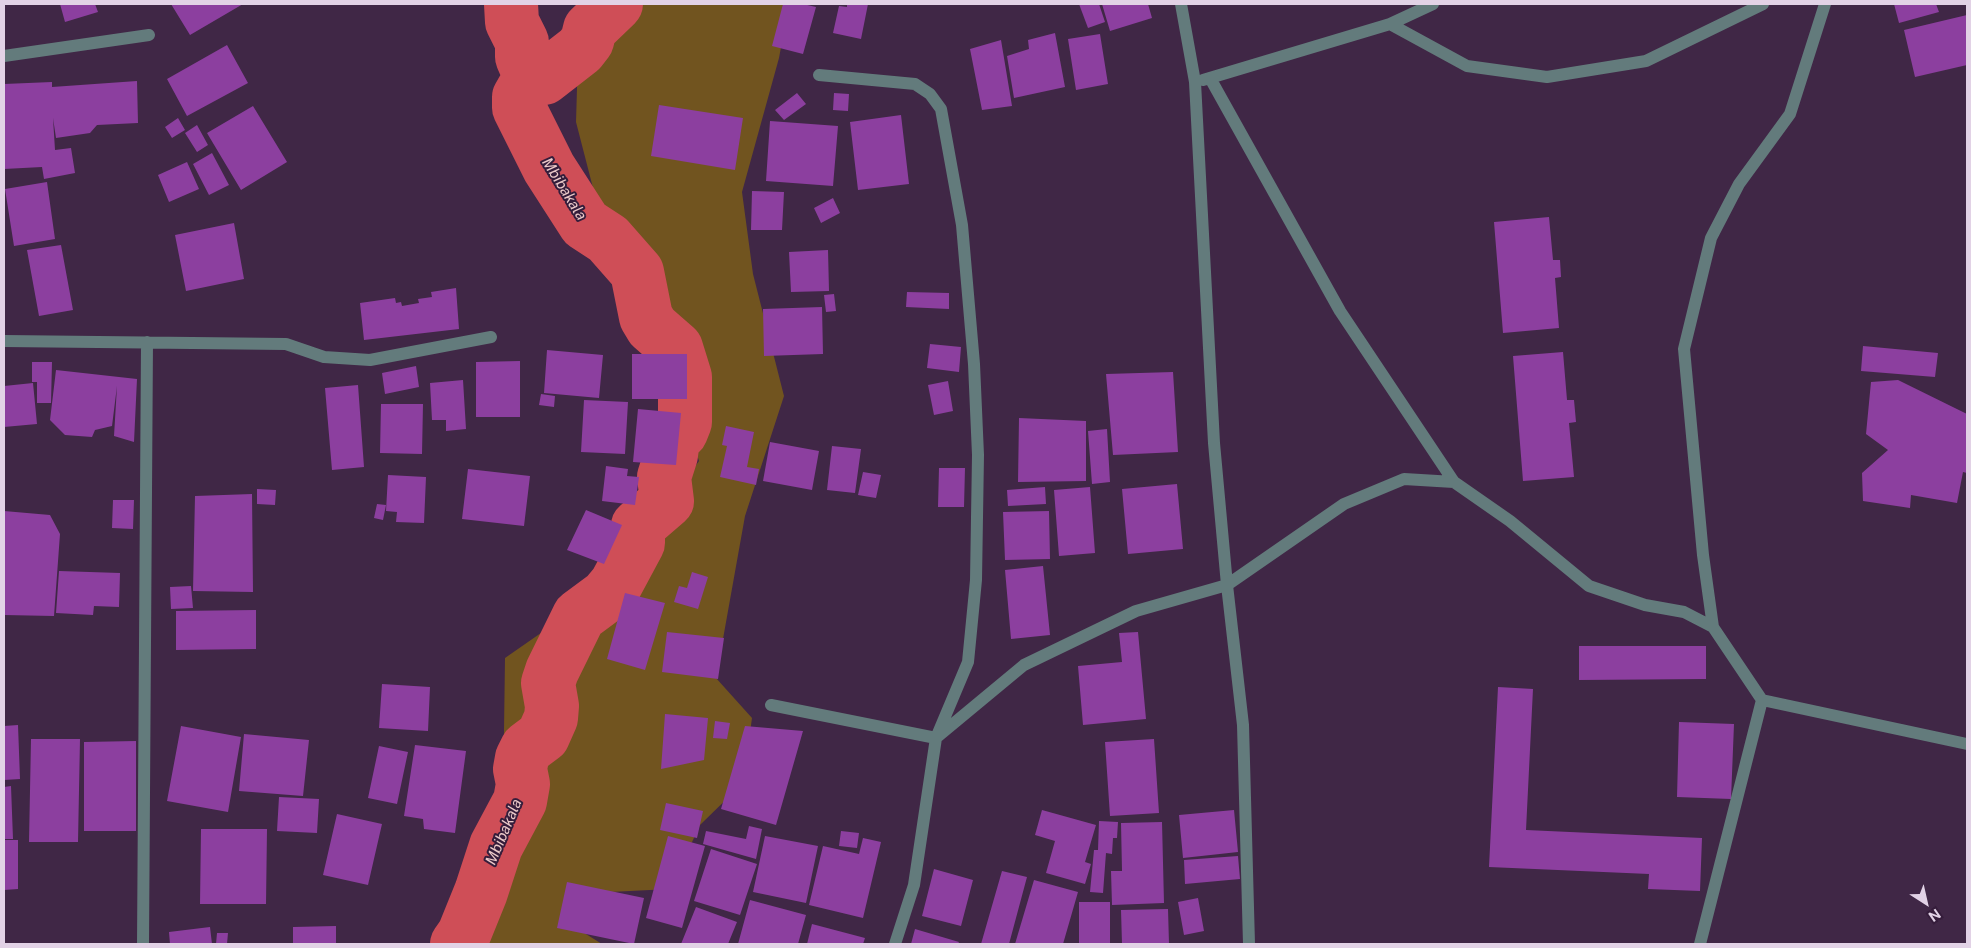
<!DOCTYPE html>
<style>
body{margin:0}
#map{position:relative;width:1971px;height:948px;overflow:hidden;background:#402746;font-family:"Public Sans",sans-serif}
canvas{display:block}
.frame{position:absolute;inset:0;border:5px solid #e2d2e6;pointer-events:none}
.north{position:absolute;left:1901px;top:878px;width:50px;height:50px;-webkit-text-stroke:4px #351d3b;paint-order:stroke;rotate:145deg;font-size:14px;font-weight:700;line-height:20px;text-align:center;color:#e2d2e6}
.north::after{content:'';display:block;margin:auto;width:18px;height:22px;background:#e2d2e6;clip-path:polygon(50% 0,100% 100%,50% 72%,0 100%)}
</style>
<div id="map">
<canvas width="1971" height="948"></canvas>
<div class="frame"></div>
<div class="north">N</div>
</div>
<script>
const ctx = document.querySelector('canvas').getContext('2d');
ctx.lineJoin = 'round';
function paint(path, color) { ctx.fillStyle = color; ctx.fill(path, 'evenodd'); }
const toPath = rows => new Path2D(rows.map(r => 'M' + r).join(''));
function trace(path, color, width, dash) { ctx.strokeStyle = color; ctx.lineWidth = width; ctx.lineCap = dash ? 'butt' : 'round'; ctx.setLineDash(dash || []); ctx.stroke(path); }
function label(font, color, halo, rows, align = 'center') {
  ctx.font = font + ' "Public Sans",sans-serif'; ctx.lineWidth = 4; ctx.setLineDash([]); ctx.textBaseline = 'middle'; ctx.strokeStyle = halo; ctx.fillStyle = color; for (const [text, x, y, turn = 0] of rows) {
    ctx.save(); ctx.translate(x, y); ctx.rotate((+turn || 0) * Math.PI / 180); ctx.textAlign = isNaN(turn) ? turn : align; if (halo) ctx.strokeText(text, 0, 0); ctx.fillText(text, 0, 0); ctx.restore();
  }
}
paint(toPath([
 [590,4,789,4,779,58,742,192,753,274,784,396,745,516,716,678,752,718,743,783,700,825,670,889,610,892,573,926,602,944,433,944,503,803,505,658,607,587,699,461,660,339,601,219,576,122,579,21]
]), '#71541f');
trace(toPath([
 [511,4,512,22,522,42,522,57,528,71,527,83],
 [457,944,464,934,481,892,496,846,520,801,523,784,520,769,522,758,527,748,543,736,551,718,552,706,548,683,552,671,579,616,606,596,616,584,638,543,638,526,667,501,664,477,671,455,673,439,681,432,685,422,685,377,676,348,652,327,646,317,637,272,608,239,585,224,549,168,519,108,519,97,527,83,536,79,544,78,580,50,587,41,590,29,616,4]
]), '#cf4e57', 54);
paint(toPath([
 [60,4,95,4,98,12,65,22],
 [171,4,243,4,190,35],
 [783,4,803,4,816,7,803,54,772,46],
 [847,4,868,4,861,39,833,33,839,6,847,7],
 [1079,4,1099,4,1105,22,1088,28],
 [1102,4,1148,4,1152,18,1110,31],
 [1894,4,1936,4,1939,12,1899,23],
 [1967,15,1967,65,1915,77,1904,30],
 [1055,33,1065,87,1014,98,1007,56,1029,49,1028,40],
 [1100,34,1108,84,1076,90,1068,39],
 [1001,40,1012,106,982,110,970,49],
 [227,45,248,83,187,116,167,79],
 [137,81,138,123,97,125,90,133,56,138,53,118,55,150,71,148,75,173,44,179,42,167,4,169,4,84,52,82,52,87],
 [797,93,806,104,784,120,775,110],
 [834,93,849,94,848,111,833,110],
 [659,105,743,118,735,170,651,156],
 [253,106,287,162,241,190,207,133],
 [901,115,909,184,858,190,850,122],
 [178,118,185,130,172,138,165,127],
 [770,121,838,126,833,186,766,181],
 [197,125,208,145,197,152,185,133],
 [212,153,229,185,209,195,193,164],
 [187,162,199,189,169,202,158,175],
 [47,182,55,239,14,246,5,189],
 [752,191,784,192,782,230,751,230],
 [833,198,840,213,821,223,814,208],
 [1549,217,1553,260,1560,260,1561,277,1555,278,1559,328,1503,333,1494,222],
 [234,223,244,279,186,291,175,235],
 [61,245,73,310,39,316,27,250],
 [828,250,829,291,791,292,789,252],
 [456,288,459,329,364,340,360,303,395,298,396,303,401,302,402,306,419,303,418,299,432,297,431,292],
 [907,292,949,293,949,309,906,307],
 [834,294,836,311,826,312,824,295],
 [822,307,823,354,764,356,763,309],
 [930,344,961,347,959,372,927,368],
 [1863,346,1938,353,1935,377,1861,371],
 [547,350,603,355,599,398,544,393],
 [1563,352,1567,400,1574,400,1576,422,1569,423,1574,477,1523,481,1513,356],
 [632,354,687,354,687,399,632,399],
 [520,361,520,417,476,417,476,362],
 [32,362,52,362,51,403,37,403,37,382,32,382],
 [416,366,419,387,385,394,382,373],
 [56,370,137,379,134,442,114,436,117,386,112,426,95,430,92,437,65,435,50,420],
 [1173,372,1178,452,1113,455,1106,374],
 [463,380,466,429,446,431,446,420,432,420,430,383],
 [1898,380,1967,414,1967,473,1963,472,1957,503,1911,495,1910,508,1863,501,1862,473,1888,450,1866,434,1871,382],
 [948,381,953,411,934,415,928,385],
 [33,383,37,424,4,427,4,386],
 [358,385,364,467,332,470,325,388],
 [541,394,555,396,554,407,539,405],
 [584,400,628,402,625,454,581,452],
 [381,404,423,404,422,454,380,453],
 [638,409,681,413,676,465,633,462],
 [1019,418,1086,421,1086,481,1018,482],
 [726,426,754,432,747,467,759,469,756,485,720,477,727,446,722,445],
 [1107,429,1110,482,1092,484,1088,431],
 [770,442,819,451,812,490,763,481],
 [832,446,861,449,855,493,827,490],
 [606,466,628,469,627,476,639,477,635,505,602,501],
 [939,468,965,468,964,507,938,507],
 [468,469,530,476,524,526,462,519],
 [863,472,881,475,876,498,858,495],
 [388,475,426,477,424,523,396,522,397,512,386,511],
 [1177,484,1183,549,1128,554,1122,489],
 [1045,487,1046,504,1008,506,1007,490],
 [1090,487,1095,553,1059,556,1054,490],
 [257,489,276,490,275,505,257,504],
 [252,494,253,592,193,591,195,496],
 [113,500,134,500,133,529,112,528],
 [377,504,386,505,383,520,374,518],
 [586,510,622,525,604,564,567,550],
 [4,511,50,515,60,534,54,616,4,615],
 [1049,511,1050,559,1005,560,1003,512],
 [1043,566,1050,635,1011,639,1005,570],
 [59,571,120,573,119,607,94,606,93,615,56,613],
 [692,572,708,577,698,609,674,602,679,586,687,588],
 [191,586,193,608,171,609,170,587],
 [625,593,665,603,645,670,607,659],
 [256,610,256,649,176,650,176,611],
 [667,632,724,638,718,679,662,672],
 [1138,632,1146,719,1083,725,1078,666,1122,662,1119,633],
 [1579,646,1706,646,1706,679,1579,680],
 [382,684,430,687,428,731,379,728],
 [1498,687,1533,689,1526,830,1702,838,1700,891,1648,889,1649,874,1489,867],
 [665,714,708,718,704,760,661,769],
 [715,721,730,723,727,739,713,738],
 [1679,722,1734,724,1731,799,1677,797],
 [18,725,20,779,4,780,4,726],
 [181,726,241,737,228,812,167,801],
 [745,726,803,731,776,825,721,809],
 [244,734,309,740,303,796,239,791],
 [31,739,80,739,78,842,29,842],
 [1154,739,1159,813,1110,816,1105,742],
 [136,741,136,831,84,831,84,742],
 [415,745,466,751,455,833,424,829,423,819,404,816],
 [379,746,408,752,397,804,368,798],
 [11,786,13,839,4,839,4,787],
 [279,797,319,799,317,833,277,831],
 [666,803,703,811,697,838,660,830],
 [1042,810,1096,825,1085,862,1091,864,1085,884,1046,873,1055,841,1035,835],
 [1234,810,1238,852,1183,858,1179,815],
 [337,814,382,824,368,885,323,875],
 [1099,821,1118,822,1117,838,1113,838,1112,854,1106,853,1103,893,1090,892,1094,850,1098,850],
 [1162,822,1164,903,1112,905,1111,871,1122,871,1121,823],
 [749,826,762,829,756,859,703,844,706,831,746,839],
 [201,829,267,829,266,904,200,904],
 [841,831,859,833,857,848,839,846],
 [668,836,705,846,682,928,646,918],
 [765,836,818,846,806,903,753,892],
 [863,838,881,842,863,918,809,905,823,846,859,854],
 [4,840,18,840,18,889,4,890],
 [711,849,757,864,740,915,694,901],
 [1238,856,1240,879,1185,884,1184,860],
 [934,869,973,880,961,926,922,916],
 [1002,871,1027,877,1009,944,981,944],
 [1034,880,1078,892,1063,944,1015,944],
 [567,882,644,898,634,944,557,928],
 [1198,898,1204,931,1184,935,1178,902],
 [750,900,806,915,798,944,738,944],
 [1079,902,1110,902,1110,944,1079,944],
 [696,907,737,922,728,944,681,944],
 [1168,909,1169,944,1122,944,1121,910],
 [812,924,865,938,863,944,807,944],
 [336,926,336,944,293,944,293,927],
 [210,927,212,944,170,944,169,932],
 [915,929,959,942,958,944,911,944],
 [217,933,228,933,227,944,216,944]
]), '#8c3f9f');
trace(toPath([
 [1181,4,1195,82,1214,443,1227,585,1243,725,1249,944],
 [1390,24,1467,66,1547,77,1646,61,1763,4],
 [4,56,149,35],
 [819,75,915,84,930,94,941,109,962,225,974,364,978,455,976,580,968,662,936,738,914,885,895,944],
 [1210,78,1340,311,1454,482],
 [1203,80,1390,24,1433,4],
 [4,341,286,344,324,357,370,360,491,337],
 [1713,627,1703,555,1684,349,1711,238,1739,184,1790,114,1825,4],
 [771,705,936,738,1024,665,1136,611,1227,585,1344,504,1404,479,1454,482,1510,521,1589,586,1645,605,1684,612,1713,627,1762,700,1967,744],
 [143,944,147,342],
 [1700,944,1762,700]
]), '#637b7c', 12);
label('italic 15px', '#eccac9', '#351d3b', [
 ["Mbibakala",564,189,58],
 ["Mbibakala",504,832,-67]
]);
</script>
